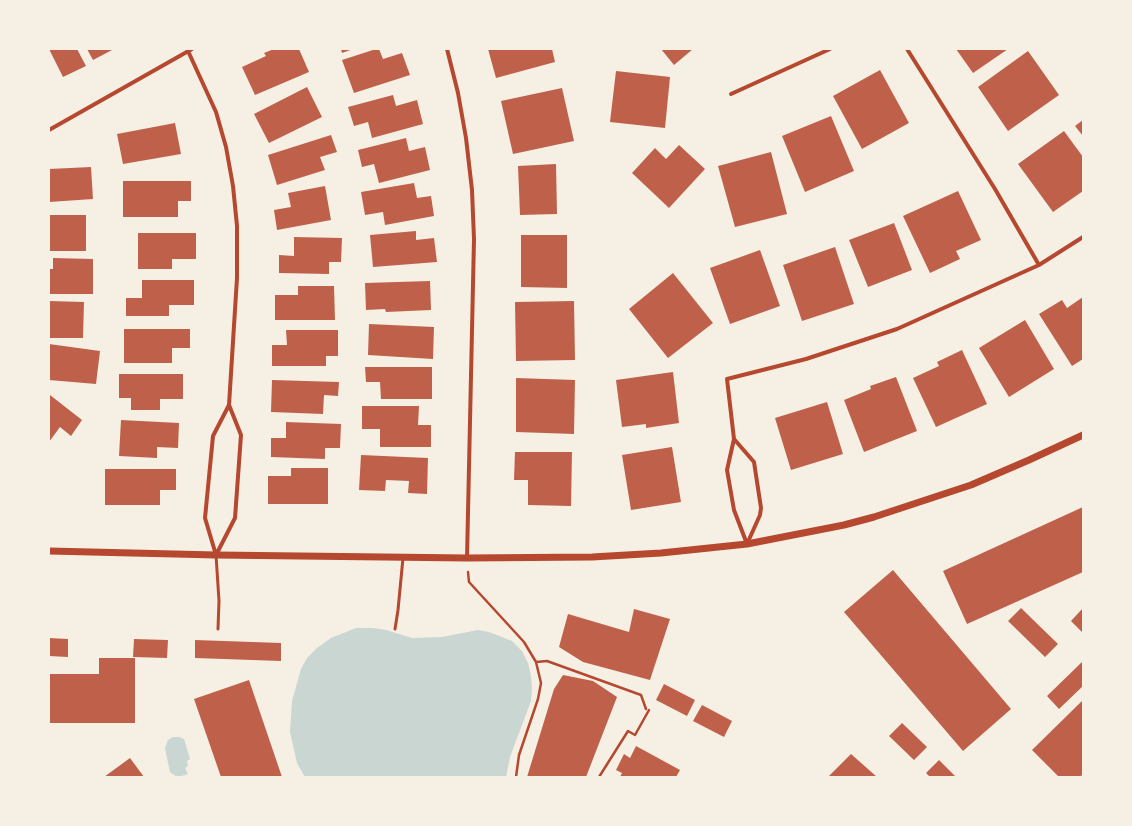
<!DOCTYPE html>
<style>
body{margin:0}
#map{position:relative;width:1132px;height:826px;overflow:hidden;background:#f6efe4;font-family:"Open Sans",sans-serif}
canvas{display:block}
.frame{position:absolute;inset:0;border:50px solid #f6efe4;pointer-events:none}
</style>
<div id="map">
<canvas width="1132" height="826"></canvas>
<div class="frame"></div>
</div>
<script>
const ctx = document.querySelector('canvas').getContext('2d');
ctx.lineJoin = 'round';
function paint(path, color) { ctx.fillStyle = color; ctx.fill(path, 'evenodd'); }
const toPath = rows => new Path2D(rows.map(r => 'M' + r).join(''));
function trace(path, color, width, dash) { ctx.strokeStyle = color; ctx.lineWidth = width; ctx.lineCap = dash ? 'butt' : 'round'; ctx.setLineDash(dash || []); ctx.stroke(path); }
paint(toPath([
 [356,628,373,628,386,630,412,638,442,637,478,630,489,632,512,641,522,651,528,663,531,676,532,688,531,701,510,757,506,777,305,777,297,763,290,732,292,701,301,669,307,658,317,648,331,638],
 [173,737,179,737,184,739,190,759,187,761,188,766,185,768,188,774,179,777,177,777,170,772,165,748,168,740]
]), '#c9d6d2');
paint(toPath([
 [49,49,77,49,86,66,63,77],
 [87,49,114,49,93,60],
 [274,49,299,49,309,72,255,95,242,67,266,56,264,53],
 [341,49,353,49,342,53],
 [376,49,379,49,383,59,402,53,410,75,354,93,342,60],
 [488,49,552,49,555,62,496,78],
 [661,49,693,49,674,65],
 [956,49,1008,49,973,73],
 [1028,51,1059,95,1008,131,978,87],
 [880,70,909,123,862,149,833,96],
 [616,71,670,77,665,128,610,122],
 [307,87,322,117,269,143,254,114],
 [562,88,574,141,513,154,501,101],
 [393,95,396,106,417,100,423,124,372,138,368,122,354,126,348,107],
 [831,116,854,171,805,192,782,136],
 [1083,120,1083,136,1075,126],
 [175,123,181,154,123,164,117,134],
 [1064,131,1083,157,1083,191,1053,212,1018,164],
 [331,135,337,152,320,157,325,170,277,185,268,155],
 [406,138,409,151,425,147,430,170,379,183,374,164,362,167,358,150],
 [679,145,705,169,669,208,632,173,655,148,666,159],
 [771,152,787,214,735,227,718,166],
 [556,164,557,214,520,215,518,166],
 [91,167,93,199,49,202,49,169],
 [123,181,191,181,191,201,178,201,178,217,123,217],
 [414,183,417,198,431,196,434,216,385,225,383,212,365,215,361,192],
 [325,186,331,220,277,230,274,210,291,207,288,193],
 [958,191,981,240,956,251,960,259,930,273,903,216],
 [49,215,86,215,86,251,49,251],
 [894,223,912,270,868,287,849,240],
 [416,231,416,240,434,238,437,262,373,267,370,235],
 [138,233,196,233,196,259,172,259,172,269,138,269],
 [521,235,567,235,567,288,521,287],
 [294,237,342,238,341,262,329,262,329,274,279,273,279,255,294,256],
 [835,247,854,304,802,321,783,265],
 [760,250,780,306,730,324,710,268],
 [53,258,93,259,93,294,49,294,49,269,53,269],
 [673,273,713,323,668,358,629,309],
 [142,280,194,280,194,305,169,305,169,316,126,316,126,298,142,298],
 [430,281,431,310,386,312,385,309,366,310,365,283],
 [298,286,334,286,335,320,275,320,275,295,298,295],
 [1083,297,1083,359,1072,366,1039,314,1062,300,1067,308],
 [49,301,84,302,83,338,49,338],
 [574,301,575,360,516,361,515,302],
 [1025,320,1054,369,1009,397,979,348],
 [369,324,434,327,433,359,368,355],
 [124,329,190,329,190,348,172,348,172,363,124,363],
 [286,330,338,330,338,356,326,356,326,366,272,366,272,345,287,345],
 [49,344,100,351,96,384,49,380],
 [962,350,987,404,936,427,913,378,939,366,937,362],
 [365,367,432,367,432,399,381,399,380,382,366,382],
 [673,372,679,423,646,428,646,424,622,427,616,380],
 [119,374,183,374,183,399,160,399,160,410,131,410,131,398,119,398],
 [896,377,917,431,864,452,844,400,871,389,870,386],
 [516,378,575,380,574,434,516,432],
 [272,380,339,382,338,396,324,395,323,414,271,412],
 [50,395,82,420,71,436,60,427,49,442],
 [827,402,843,454,791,470,775,418],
 [362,406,419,406,418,425,431,425,431,447,380,447,380,429,362,429],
 [121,420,179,423,178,448,157,447,157,458,119,456],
 [286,422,341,424,340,448,325,448,325,459,271,457,271,438,286,438],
 [672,447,681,502,631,510,622,455],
 [515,452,572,452,571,506,528,505,528,480,514,480],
 [361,455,428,458,427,494,408,493,409,481,386,480,385,491,359,490],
 [291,468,328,468,328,504,268,504,268,476,291,476],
 [105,469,176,469,176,490,160,490,160,505,105,505],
 [1083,507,1083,572,967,624,943,571],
 [893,570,1011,709,963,751,844,612],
 [1021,608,1058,644,1045,657,1008,621],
 [1083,608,1083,631,1082,632,1071,621],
 [634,609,670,619,650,680,583,662,559,647,568,614,629,632],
 [49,638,68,639,68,657,49,656],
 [134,639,168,640,167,658,133,657],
 [195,640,281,643,281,661,195,658],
 [99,658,135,658,135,723,49,723,49,674,99,674],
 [1083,661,1083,686,1059,709,1047,696],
 [563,675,593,681,617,697,586,777,527,777,554,689],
 [249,680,282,777,221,777,194,699],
 [664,684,695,700,687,716,656,700],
 [1083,700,1083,774,1080,777,1059,777,1032,750],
 [702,705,732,721,724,737,693,721],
 [902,723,927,747,914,760,889,736],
 [636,746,680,770,676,777,620,777,622,773,616,770,624,754,630,758],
 [851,754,877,777,828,777],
 [130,758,144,777,104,777],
 [939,760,956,777,930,777,926,773]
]), '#bf614a');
trace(toPath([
 [468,572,469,582,524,642,536,662,541,683,538,699,519,755,516,777],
 [536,662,547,661,641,695,646,709],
 [599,777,628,731,635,735,649,710]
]), '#b5482f', 2.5);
trace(toPath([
 [216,555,219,601,218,629],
 [395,629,398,610,403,558]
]), '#b5482f', 3);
trace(toPath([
 [447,49,458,93,466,138,472,190,474,239,467,558],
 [907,49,995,189,1039,265],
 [188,51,216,112,226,147,233,186,237,226,237,278,229,405,241,435,235,518,216,555],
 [731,94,830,49],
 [49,130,192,49],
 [734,439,754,462,761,508,760,515,747,544],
 [747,544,734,510,727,470,734,439,727,379,806,359,897,329,1039,265,1083,237],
 [216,555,205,518,213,436,229,405]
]), '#b5482f', 4);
trace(toPath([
 [49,551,216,555,467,558,592,557,661,553,747,544,844,525,874,517,971,485,1029,460,1083,435]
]), '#b5482f', 7);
</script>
